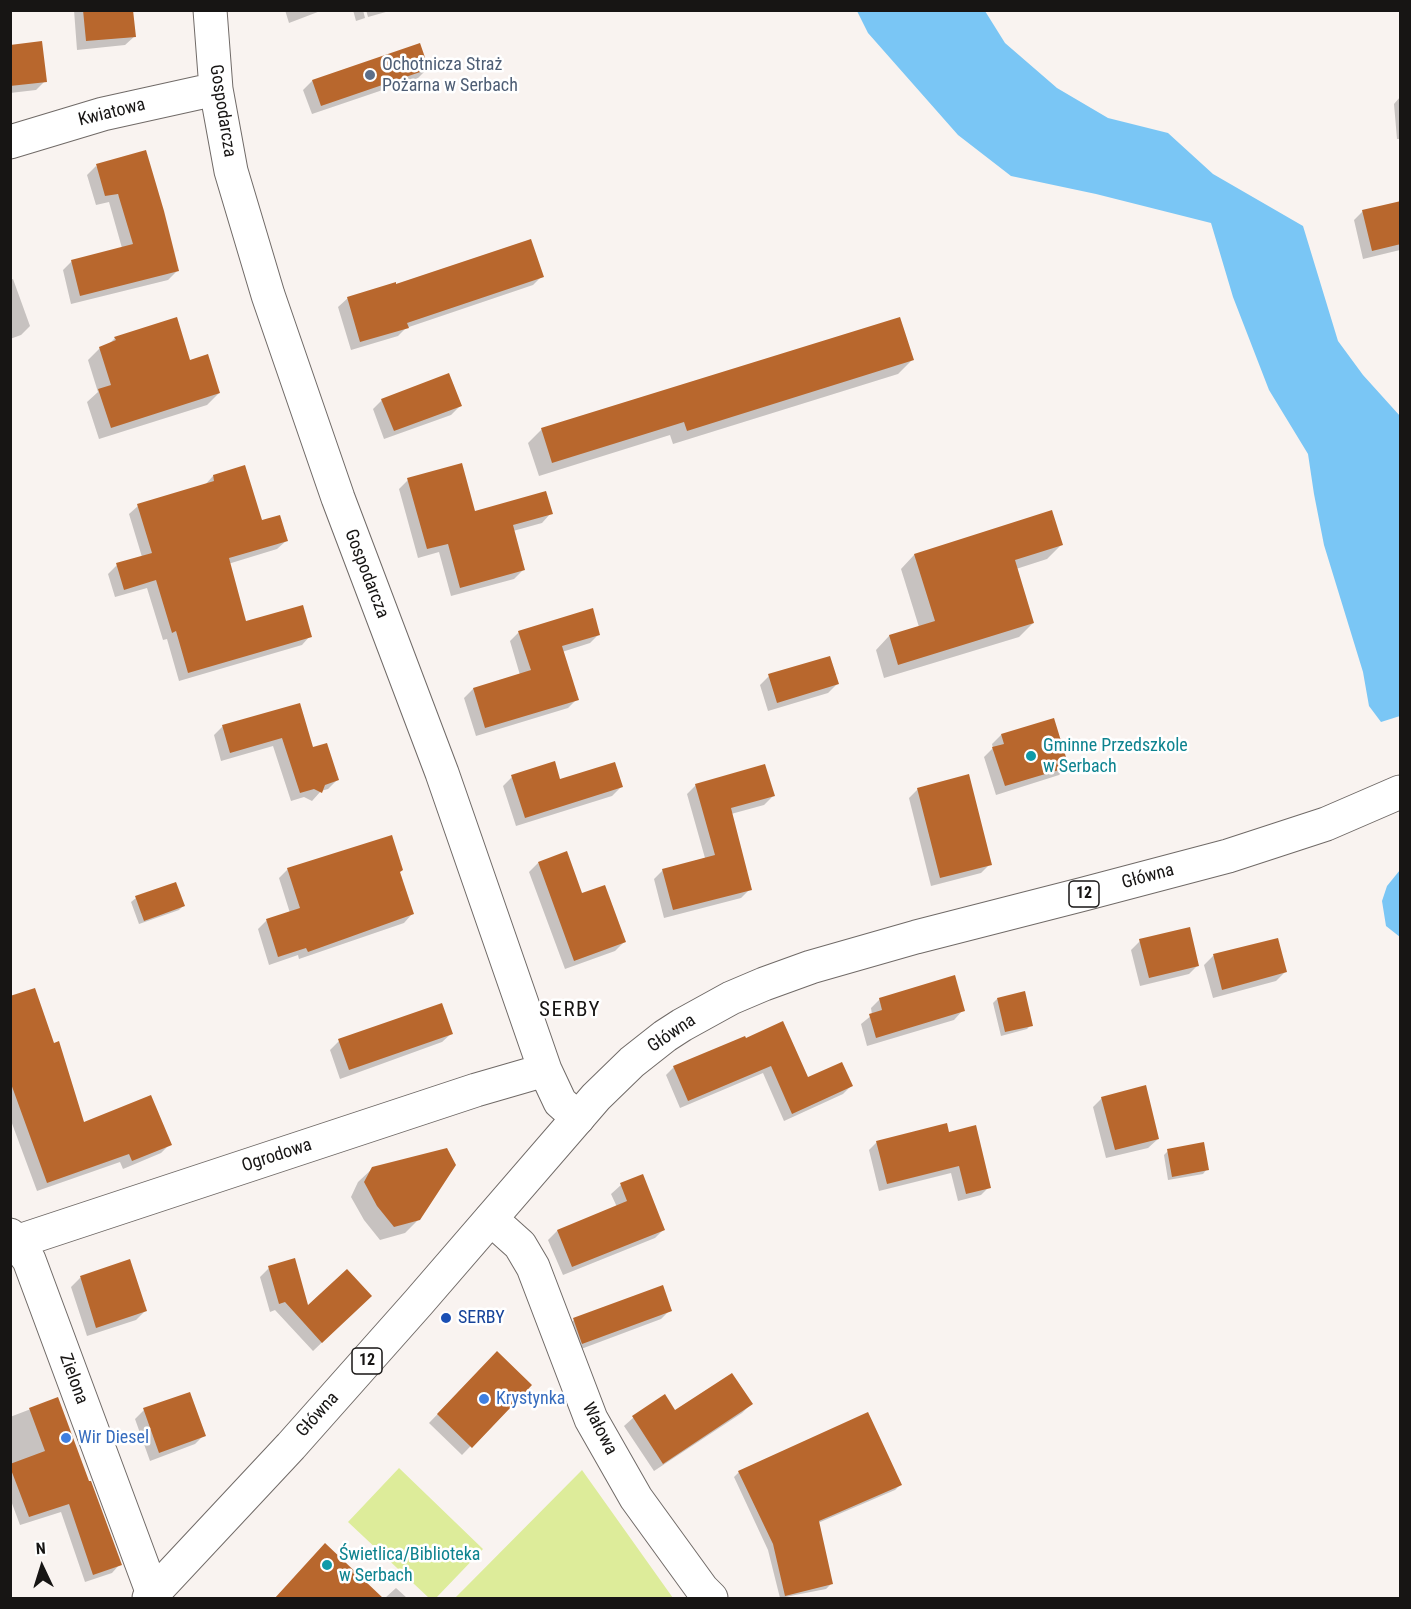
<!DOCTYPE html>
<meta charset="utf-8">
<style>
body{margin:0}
#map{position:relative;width:1411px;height:1609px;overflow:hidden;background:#f9f3f0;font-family:"Roboto Condensed",sans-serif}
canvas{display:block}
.frame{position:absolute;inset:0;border:12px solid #171514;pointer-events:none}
.north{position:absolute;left:12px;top:1537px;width:60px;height:60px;-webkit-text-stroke:4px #fff;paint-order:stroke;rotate:356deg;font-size:16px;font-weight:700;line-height:24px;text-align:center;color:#171514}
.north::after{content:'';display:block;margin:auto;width:21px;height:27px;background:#171514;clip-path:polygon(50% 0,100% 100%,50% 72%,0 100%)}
</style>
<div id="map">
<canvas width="1411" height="1609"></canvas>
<div class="frame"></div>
<div class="north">N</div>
</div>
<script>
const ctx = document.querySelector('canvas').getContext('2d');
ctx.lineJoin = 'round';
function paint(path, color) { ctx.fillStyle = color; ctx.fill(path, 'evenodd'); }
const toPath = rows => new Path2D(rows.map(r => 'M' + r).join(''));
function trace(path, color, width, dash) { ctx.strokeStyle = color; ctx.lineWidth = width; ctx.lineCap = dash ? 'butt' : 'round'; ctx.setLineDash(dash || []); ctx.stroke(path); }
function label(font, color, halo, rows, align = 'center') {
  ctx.font = font + ' "Roboto Condensed",sans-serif'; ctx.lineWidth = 5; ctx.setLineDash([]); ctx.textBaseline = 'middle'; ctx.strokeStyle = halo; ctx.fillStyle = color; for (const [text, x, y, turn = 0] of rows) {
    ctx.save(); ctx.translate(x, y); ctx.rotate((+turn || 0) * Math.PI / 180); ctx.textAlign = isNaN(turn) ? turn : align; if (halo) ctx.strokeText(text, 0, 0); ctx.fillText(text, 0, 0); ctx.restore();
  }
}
paint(toPath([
 [399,1468,483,1549,436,1598,429,1598,348,1522],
 [582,1470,673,1598,455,1598]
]), '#ddec9a');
paint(toPath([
 [857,11,985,11,1005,43,1057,88,1108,118,1168,133,1213,174,1303,226,1338,341,1363,375,1400,416,1400,716,1381,722,1369,706,1363,672,1324,545,1314,494,1308,454,1269,390,1233,297,1211,223,1096,194,1011,176,958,135,868,33],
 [1400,870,1400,937,1386,926,1382,901,1387,886]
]), '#7ac6f5');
paint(toPath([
 [74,10,132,10,135,36,125,45,77,50],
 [285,10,323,10,289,23],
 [353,10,363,10,365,18,356,21],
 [366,10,393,10,368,17],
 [10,46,45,81,36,90,10,93],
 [427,69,418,78,312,114,303,90,312,81],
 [1400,97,1400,139,1397,139,1394,104],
 [96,166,177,271,168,280,71,304,63,270,72,261,122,248,109,202,96,205,87,175],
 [1400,202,1400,250,1363,259,1354,220,1363,211],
 [542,276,533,285,406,328,398,336,351,350,338,307,348,298],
 [13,279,30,326,21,335,10,339,10,280],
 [176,319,189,362,219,393,207,405,99,439,87,402,98,392,88,360,100,348,108,345,115,338],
 [912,360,898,374,673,444,670,435,539,476,528,443,542,429],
 [382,400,460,406,451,415,384,439,373,409],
 [213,476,261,522,286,541,277,549,228,564,245,623,310,636,302,645,179,681,167,639,163,640,147,588,115,597,108,574,117,565,142,557,129,514,138,506,205,485],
 [408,480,474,513,551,513,542,523,513,531,524,569,514,579,451,596,439,552,418,558,399,489],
 [1061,545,1047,559,1016,569,1033,623,1019,637,884,678,876,650,889,636,919,627,901,569,914,555],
 [519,632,599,634,590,643,562,652,577,699,568,708,476,736,464,698,473,689,520,675,510,641],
 [769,676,837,684,828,693,768,711,760,685],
 [299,704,312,749,337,780,328,789,321,791,312,801,304,797,291,801,273,746,221,761,214,735,223,726],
 [1053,720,1068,766,1059,775,996,795,984,757,993,748,992,744,1001,735],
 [512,777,559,780,621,787,612,796,516,826,503,786],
 [696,785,773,796,764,805,731,814,750,889,741,898,664,918,654,879,663,870,705,858,687,794],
 [918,789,990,864,981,873,931,886,909,798],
 [538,863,581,895,624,942,615,951,565,969,529,872],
 [288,869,399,873,412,914,404,923,299,959,298,955,269,965,258,929,267,920,290,913,279,878],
 [175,884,183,906,179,910,139,924,131,902,136,898],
 [1277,939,1285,972,1276,981,1213,998,1204,965,1213,956],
 [1140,941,1198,965,1189,974,1140,986,1131,950],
 [10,998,83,1124,170,1144,161,1153,123,1169,120,1162,37,1191,10,1118],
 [880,999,963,1010,954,1020,867,1046,861,1024,872,1015,871,1008],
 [997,999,1031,1025,1027,1029,1001,1036,993,1003],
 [452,1033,442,1042,340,1079,330,1050,339,1041],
 [744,1038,807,1079,851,1086,843,1094,784,1121,763,1073,680,1108,666,1075,674,1067],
 [1102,1098,1158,1139,1148,1148,1106,1158,1093,1107],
 [948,1134,989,1187,981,1195,958,1201,951,1173,879,1191,869,1150,877,1142],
 [1168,1151,1207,1169,1203,1174,1168,1180,1164,1155],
 [373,1168,419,1219,405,1233,380,1240,364,1220,351,1197,358,1182],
 [642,1176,664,1229,655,1238,563,1275,548,1240,557,1231,617,1207,611,1194,621,1185],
 [129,1261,145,1311,136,1320,87,1336,71,1287,80,1278],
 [269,1268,308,1307,361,1305,313,1351,275,1310,270,1312,260,1277],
 [662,1287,670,1310,661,1319,573,1352,564,1329,574,1320],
 [497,1353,530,1385,462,1455,429,1423],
 [57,1399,120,1564,112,1573,85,1582,61,1512,20,1525,10,1498,10,1417],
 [751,1404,742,1413,654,1471,624,1426,633,1418],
 [144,1410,204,1435,195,1444,150,1461,135,1419],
 [739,1472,900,1485,895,1490,818,1523,831,1584,826,1589,780,1598,768,1550,734,1477],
 [396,1588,407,1598,385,1598]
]), '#0003');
paint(toPath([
 [83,10,133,10,136,37,86,41],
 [42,41,47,82,10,86,10,45],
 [420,43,429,69,321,106,312,80],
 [146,150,164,211,179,271,80,296,71,260,133,244,118,194,105,196,96,164],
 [1401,201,1401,244,1372,251,1362,210],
 [531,239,544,277,407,323,409,328,360,342,347,297,396,282,396,284],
 [177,317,190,360,208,354,220,393,111,428,98,389,111,385,99,347,116,340,114,337],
 [900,317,914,360,687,431,684,422,552,463,541,428],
 [449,373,462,406,394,431,381,399],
 [462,463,475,511,546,491,553,514,513,525,525,570,460,588,448,544,427,549,407,478],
 [245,465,262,520,280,515,288,541,229,558,246,621,303,605,312,637,188,673,176,631,172,633,156,580,124,590,116,563,152,553,137,504,214,481,213,475],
 [1052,510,1063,545,1015,560,1034,623,898,665,889,635,935,621,914,554],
 [593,608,600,635,562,646,579,700,485,728,473,688,531,670,518,631],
 [830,656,839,684,777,703,768,674],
 [300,703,313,747,327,743,339,780,325,785,322,793,314,789,300,793,282,738,230,753,222,725],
 [1054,718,1069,767,1005,786,992,747,1004,744,1001,734],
 [555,761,560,779,615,762,623,787,525,818,511,775],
 [765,764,775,796,731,808,752,890,673,910,662,869,715,855,695,784],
 [969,774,992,865,940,878,917,788],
 [392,835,403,870,400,872,414,914,308,952,306,948,278,957,266,919,300,908,287,868],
 [567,851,582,893,605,885,626,942,574,961,538,862],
 [176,882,185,906,144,921,135,896],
 [1190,927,1199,966,1149,978,1139,939],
 [1278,938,1287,972,1222,990,1213,954],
 [955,975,965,1011,876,1038,869,1014,882,1010,879,998],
 [35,988,54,1043,59,1041,84,1122,151,1095,172,1145,132,1161,129,1154,47,1183,10,1081,10,996],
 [1025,991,1033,1026,1005,1032,997,998],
 [442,1003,453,1034,349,1070,338,1039],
 [783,1021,808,1077,842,1062,853,1086,792,1114,771,1066,688,1101,673,1066,745,1036,746,1038],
 [1146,1085,1159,1139,1115,1150,1101,1097],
 [947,1123,949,1132,976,1125,991,1188,966,1194,959,1166,887,1184,876,1141],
 [1204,1142,1209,1170,1172,1177,1167,1149],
 [447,1148,456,1165,420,1220,394,1227,377,1206,364,1182,372,1167],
 [643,1174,665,1230,572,1267,557,1230,627,1201,620,1183],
 [295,1258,308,1305,347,1269,372,1296,322,1343,285,1302,279,1304,268,1266],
 [130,1259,147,1311,96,1328,80,1276],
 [663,1285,672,1311,582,1344,573,1318],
 [497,1351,532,1385,472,1448,437,1414],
 [732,1373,753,1404,663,1464,632,1416,665,1394,675,1410],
 [190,1392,206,1436,159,1453,143,1408],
 [58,1397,89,1481,91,1481,122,1565,93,1575,69,1504,29,1517,10,1467,10,1464,45,1451,29,1408],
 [868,1412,902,1485,819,1521,833,1584,785,1596,773,1544,738,1471],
 [325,1543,384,1599,274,1599]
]), '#b8672d');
const street = toPath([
 [210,10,216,89,231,171,268,295,338,498,442,773,545,1070,560,1102,578,1118],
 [10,142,103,114,216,89],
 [491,1219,520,1245,533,1267,591,1419,636,1498,702,1589,711,1598],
 [10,1235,29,1260,153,1594],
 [10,1244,476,1090,545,1070]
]);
const primary = toPath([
 [149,1598,291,1446,418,1303,596,1097,632,1062,665,1036,682,1025,731,998,764,984,811,967,916,937,1084,894,1228,856,1326,824,1400,792]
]);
trace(street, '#706a67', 35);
trace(primary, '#706a67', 35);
trace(street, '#fff', 33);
trace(primary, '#fff', 33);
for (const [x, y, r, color] of [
 [370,75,6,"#5c6f8a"],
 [1031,756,6,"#0f9aa8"],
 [446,1318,6,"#1a4fb4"],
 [484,1399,6,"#3f7fe0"],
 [66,1438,6,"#3f7fe0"],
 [327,1565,6,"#0f9aa8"]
]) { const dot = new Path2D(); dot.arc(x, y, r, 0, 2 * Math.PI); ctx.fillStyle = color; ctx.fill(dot); trace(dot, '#fff', 2); }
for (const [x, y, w] of [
 [1084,894,30],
 [367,1361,30]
]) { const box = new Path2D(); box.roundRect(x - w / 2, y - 13, w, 26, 4.5); ctx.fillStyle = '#fff'; ctx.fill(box); trace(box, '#171514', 1.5); }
label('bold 16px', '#171514', null, [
 ["12",1084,894],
 ["12",367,1361]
]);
label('18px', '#4e5e75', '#fff', [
 ["Ochotnicza Straż",382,65],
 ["Pożarna w Serbach",382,86]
], 'left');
label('18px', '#171514', '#fff', [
 ["Gospodarcza",222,111,81],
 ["Kwiatowa",112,113,-14],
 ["Gospodarcza",366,574,69],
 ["Główna",1148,877,-15],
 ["Główna",672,1034,-34],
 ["Ogrodowa",277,1156,-18],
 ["Zielona",73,1379,70],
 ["Główna",318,1415,-48],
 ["Wałowa",599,1429,63]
]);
label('18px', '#0d838f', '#fff', [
 ["Gminne Przedszkole",1043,746],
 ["w Serbach",1043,767],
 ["Świetlica/Biblioteka",339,1555],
 ["w Serbach",339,1576]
], 'left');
label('18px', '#164399', '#fff', [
 ["SERBY",458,1318]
], 'left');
label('18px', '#366cbe', '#fff', [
 ["Krystynka",496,1399],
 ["Wir Diesel",78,1438]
], 'left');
ctx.letterSpacing = '1.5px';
label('21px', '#171514', '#fff', [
 ["SERBY",570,1011]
]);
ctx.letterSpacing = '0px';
</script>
